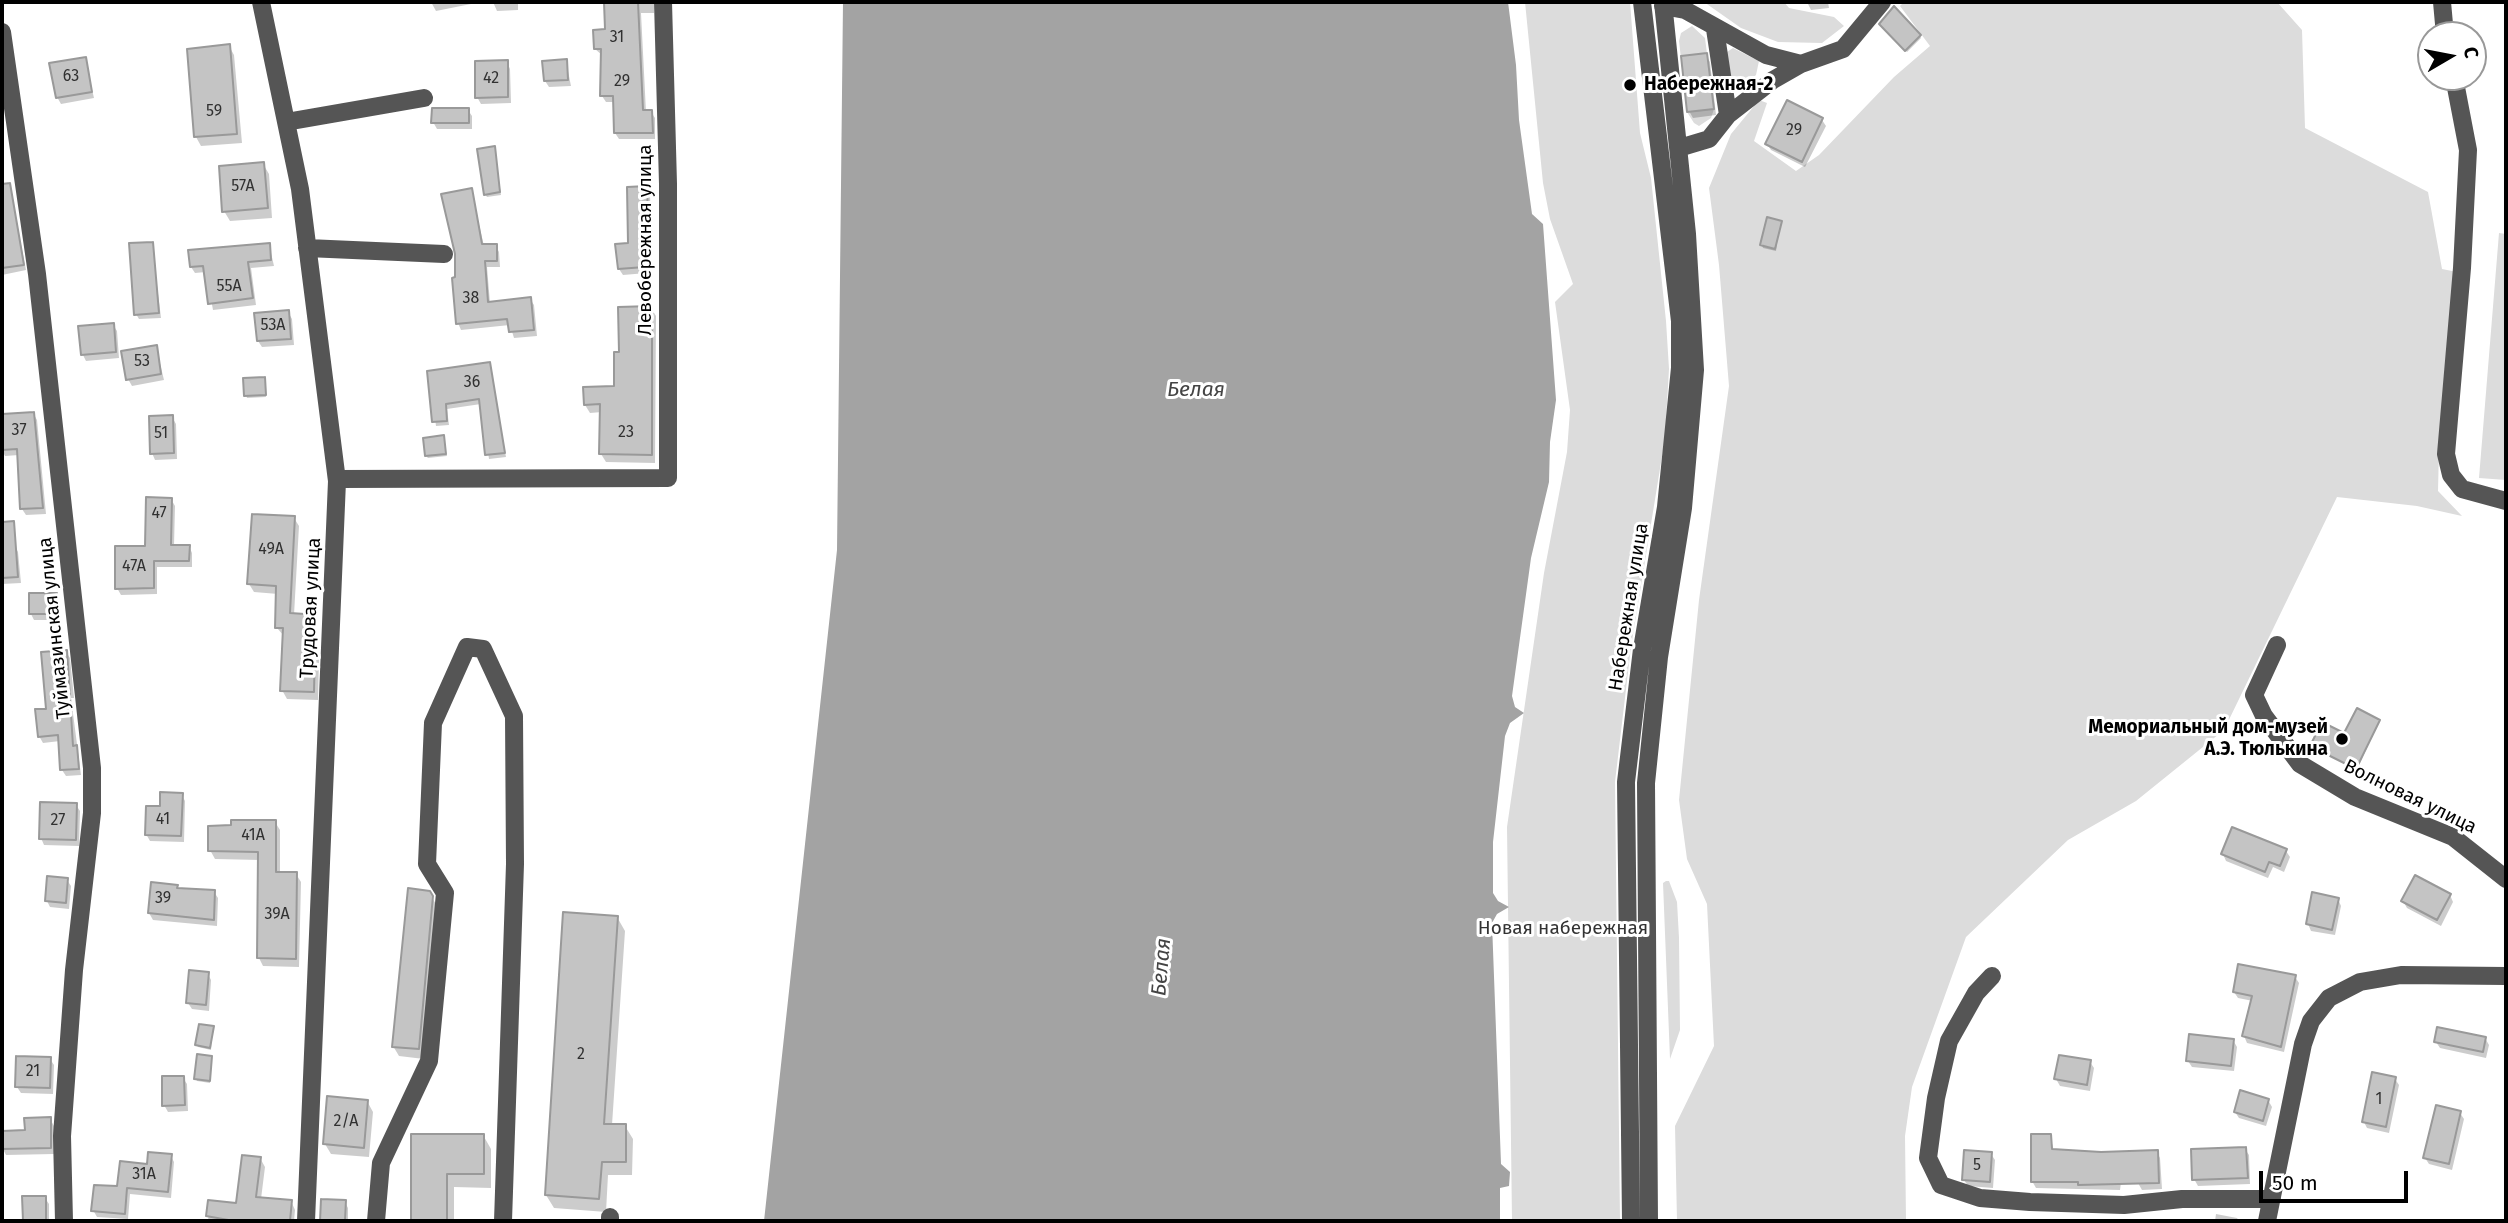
<!DOCTYPE html>
<meta charset="utf-8">
<style>
body{margin:0}
#map{position:relative;width:2508px;height:1223px;overflow:hidden;background:#fff;font-family:"Fira Sans",sans-serif}
canvas{display:block}
.frame{position:absolute;inset:0;border:4px solid #000;pointer-events:none}
.north{position:absolute;left:2417px;top:21px;width:70px;height:70px;box-sizing:border-box;background:#fff;border:2px solid #999;border-radius:50%;rotate:80deg;font-size:19px;font-weight:700;line-height:28px;text-align:center;color:#000}
.north::after{content:'';display:block;margin:auto;width:24px;height:32px;background:#000;clip-path:polygon(50% 0,100% 100%,50% 72%,0 100%)}
.scale{position:absolute;left:2259px;top:1171px;width:149px;height:32px;box-sizing:border-box;border:4px solid #000;border-top:0;padding-left:9px;font-size:21px;line-height:24px;white-space:nowrap;color:#000;-webkit-text-stroke:5px #fff;paint-order:stroke}
</style>
<div id="map">
<canvas width="2508" height="1223"></canvas>
<div class="frame"></div>
<div class="north">С</div>
<div class="scale">50 m</div>
</div>
<script>
const ctx = document.querySelector('canvas').getContext('2d');
ctx.lineJoin = 'round';
function paint(path, color) { ctx.fillStyle = color; ctx.fill(path, 'evenodd'); }
const toPath = rows => new Path2D(rows.map(r => 'M' + r).join(''));
function trace(path, color, width, dash) { ctx.strokeStyle = color; ctx.lineWidth = width; ctx.lineCap = dash ? 'butt' : 'round'; ctx.setLineDash(dash || []); ctx.stroke(path); }
function label(font, color, halo, rows, align = 'center') {
  ctx.font = font + ' "Fira Sans",sans-serif'; ctx.lineWidth = 6; ctx.setLineDash([]); ctx.textBaseline = 'middle'; ctx.strokeStyle = halo; ctx.fillStyle = color; for (const [text, x, y, turn = 0] of rows) {
    ctx.save(); ctx.translate(x, y); ctx.rotate((+turn || 0) * Math.PI / 180); ctx.textAlign = isNaN(turn) ? turn : align; if (halo) ctx.strokeText(text, 0, 0); ctx.fillText(text, 0, 0); ctx.restore();
  }
}
paint(toPath([
 [1525,2,1630,2,1640,133,1651,178,1666,321,1669,369,1665,438,1631,647,1615,782,1620,1221,1512,1221,1507,827,1544,573,1567,452,1570,410,1555,302,1573,284,1550,219,1543,183],
 [1704,2,1784,2,1789,8,1834,17,1844,26,1822,43,1778,42,1741,28],
 [1904,2,2277,2,2302,30,2305,128,2428,192,2442,269,2457,272,2439,449,2438,491,2462,516,2417,506,2337,497,2224,730,2136,801,2068,840,1966,937,1912,1087,1905,1136,1906,1221,1677,1221,1675,1126,1714,1046,1707,904,1687,859,1679,800,1699,600,1729,386,1719,265,1709,188,1731,134,1759,100,1767,103,1754,141,1796,171,1819,155,1894,77,1930,46,1900,6],
 [1692,26,1705,38,1714,109,1711,118,1699,126,1694,123,1687,112,1679,41,1681,33],
 [1733,48,1759,61,1756,75,1739,90,1731,88,1727,52],
 [2499,233,2506,234,2506,480,2479,478],
 [1666,881,1669,881,1677,902,1679,938,1680,1030,1670,1059,1663,883]
]), '#dcdcdc');
paint(toPath([
 [843,2,1508,2,1516,65,1519,120,1532,214,1543,224,1556,400,1550,442,1549,482,1531,558,1512,696,1515,707,1524,713,1510,723,1505,736,1493,842,1493,893,1498,901,1509,907,1497,914,1492,923,1501,1164,1510,1172,1509,1186,1500,1188,1500,1221,764,1221,837,550]
]), '#a3a3a3');
paint(toPath([
 [431,2,481,2,436,11],
 [493,2,518,2,518,10,497,11],
 [605,2,654,2,654,13,641,13,646,112,651,112,655,118,655,139,619,139,615,133,615,102,606,102,602,96,602,55,595,49,606,31],
 [1807,2,1828,2,1829,8,1811,10],
 [1882,27,1920,36,1921,38,1907,52],
 [229,46,234,55,242,143,201,146,196,137,189,50],
 [1706,55,1710,62,1716,115,1693,118,1689,111],
 [85,59,94,98,61,104,57,97],
 [566,61,571,86,549,87,545,81],
 [507,62,510,69,511,103,481,104,477,97],
 [1787,103,1822,120,1826,126,1805,167,1771,150,1767,144],
 [468,110,472,116,472,129,437,129,433,122],
 [495,151,501,195,487,197,485,194],
 [263,164,269,174,272,218,230,221,224,211],
 [9,183,26,270,2,275,2,185],
 [646,188,650,195,651,223,643,223,647,273,623,275,619,269],
 [471,190,484,246,496,246,499,252,500,267,487,267,490,303,530,299,534,305,537,336,514,338,510,325,461,330,458,323,456,279],
 [1780,222,1776,251,1763,248,1762,245],
 [152,244,161,318,139,319,136,314],
 [269,244,274,266,251,268,256,305,213,310,206,272,195,273,191,267],
 [651,308,656,316,655,463,606,462,601,454,602,412,590,413,585,405,615,387,621,354],
 [288,312,292,319,294,345,262,347,258,341],
 [113,325,117,331,119,358,86,361,83,355],
 [156,347,164,380,132,386,128,379],
 [489,364,506,457,489,459,481,404,447,409,449,425,436,426,429,373],
 [264,379,266,397,247,398,246,395],
 [33,413,37,420,46,514,26,515,22,509,19,455,5,456,2,450,2,416],
 [172,417,176,424,177,459,155,460,152,453],
 [443,437,447,456,428,458,426,456],
 [171,499,175,506,174,546,189,546,192,553,192,567,157,567,157,594,121,595,117,588,147,548],
 [294,518,299,526,294,615,304,616,308,624,308,650,314,650,319,659,318,700,287,699,282,690,284,636,277,628,278,594,254,592,249,584],
 [2,546,15,546,18,552,21,583,2,584],
 [56,595,59,601,59,620,34,620,31,614],
 [66,652,70,658,74,698,71,698,81,775,66,776,62,770,60,741,43,743,39,736],
 [2379,721,2357,770,2312,746,2345,735],
 [182,795,185,801,184,842,150,841,146,834,161,808],
 [76,805,80,811,79,846,44,845,41,838],
 [275,822,280,830,280,874,296,874,301,882,299,967,263,966,259,958,260,860,215,859,210,850],
 [2286,851,2290,857,2284,872,2273,867,2268,878,2226,861,2223,854],
 [67,880,71,886,69,909,50,907,47,901],
 [177,886,179,890,214,892,218,898,217,926,153,920,149,913],
 [429,892,438,908,424,1059,399,1056,393,1046],
 [2450,895,2453,902,2441,926,2407,908,2403,901],
 [2338,899,2341,906,2335,935,2311,931,2308,924],
 [617,917,625,931,612,1125,625,1126,633,1139,632,1175,608,1175,606,1212,554,1208,546,1195],
 [208,974,211,980,209,1011,192,1009,188,1003],
 [2295,977,2299,983,2284,1052,2247,1043,2244,1036,2253,1001,2238,998,2234,992],
 [213,1028,211,1050,198,1047,197,1045],
 [2485,1038,2489,1045,2486,1058,2440,1048,2436,1042],
 [2233,1040,2237,1047,2234,1071,2192,1067,2188,1061],
 [211,1058,210,1083,197,1081,196,1079],
 [50,1059,54,1065,53,1094,21,1093,17,1087],
 [2090,1062,2094,1068,2090,1091,2060,1086,2056,1079],
 [183,1078,187,1084,188,1111,168,1112,164,1105],
 [2395,1079,2399,1085,2389,1133,2367,1128,2364,1122],
 [2268,1100,2272,1107,2266,1126,2239,1118,2235,1112],
 [367,1101,373,1112,369,1157,331,1154,325,1144],
 [2460,1113,2464,1119,2452,1170,2429,1164,2425,1158],
 [50,1119,54,1126,54,1154,6,1155,3,1149],
 [413,1135,483,1135,491,1149,491,1188,454,1187,454,1221,413,1221],
 [2050,1136,2054,1151,2124,1160,2120,1190,2036,1188,2032,1181],
 [2245,1149,2249,1155,2250,1184,2198,1186,2194,1179],
 [2157,1152,2160,1158,2162,1189,2142,1190,2138,1183],
 [1991,1154,1995,1160,1993,1188,1968,1186,1964,1180],
 [171,1156,174,1162,171,1198,130,1194,128,1219,97,1217,93,1210,149,1166],
 [260,1158,265,1167,261,1199,291,1201,295,1210,294,1221,208,1221,210,1202,237,1205],
 [24,1198,45,1198,49,1204,49,1221,25,1221],
 [322,1201,345,1202,348,1208,348,1221,322,1221],
 [2216,1214,2237,1218,2239,1221,2215,1221]
]), '#0003');
const building = toPath([
 [604,2,638,2,643,110,652,110,653,133,614,133,613,96,600,96,601,49,594,49,593,30,605,29,604,2],
 [1894,6,1921,35,1905,51,1879,24,1894,6],
 [230,44,237,134,194,137,187,49,230,44],
 [1707,53,1714,109,1687,112,1681,56,1707,53],
 [86,57,92,92,56,98,49,63,86,57],
 [567,59,568,80,544,81,542,61,567,59],
 [508,60,508,97,475,98,475,61,508,60],
 [1787,100,1823,118,1802,162,1765,144,1787,100],
 [432,108,469,108,469,123,431,123,432,108],
 [495,146,500,192,484,195,477,149,495,146],
 [264,162,268,208,222,212,219,166,264,162],
 [10,183,24,265,2,268,2,184,10,183],
 [647,186,648,217,640,217,645,267,618,269,615,244,628,243,627,187,647,186],
 [472,188,482,244,497,244,497,261,485,261,488,302,531,297,534,330,509,332,507,319,456,324,452,278,455,277,455,254,441,194,472,188],
 [1767,217,1782,221,1775,249,1760,245,1767,217],
 [153,242,159,313,134,315,129,243,153,242],
 [270,243,271,260,248,262,253,298,208,304,203,266,190,267,188,250,270,243],
 [652,306,652,455,599,454,600,404,584,405,583,387,614,386,614,352,619,352,618,307,652,306],
 [289,310,291,339,257,341,254,313,289,310],
 [114,323,116,352,81,355,78,326,114,323],
 [157,345,161,374,126,380,121,351,157,345],
 [490,362,505,453,485,455,479,399,446,404,447,421,432,422,427,371,490,362],
 [265,377,266,395,244,396,243,378,265,377],
 [34,412,43,508,20,509,17,449,2,450,2,414,34,412],
 [173,415,174,453,150,454,149,416,173,415],
 [444,435,446,454,425,456,423,438,444,435],
 [146,497,172,498,171,545,190,545,189,561,154,561,154,588,115,589,115,546,145,546,146,497],
 [252,514,295,516,290,613,305,614,304,648,315,649,314,692,280,691,283,628,275,628,276,586,247,584,252,514],
 [14,521,18,577,2,578,2,522,14,521],
 [29,593,57,593,57,614,29,614,29,593],
 [67,650,73,746,77,745,79,769,60,770,58,735,38,737,35,709,46,709,41,652,67,650],
 [2357,708,2380,720,2356,769,2310,746,2322,722,2344,733,2357,708],
 [160,792,183,793,181,836,145,835,146,806,160,806,160,792],
 [40,802,77,803,76,840,39,839,40,802],
 [231,820,276,820,276,872,297,872,296,959,257,958,258,852,208,851,208,826,231,825,231,820],
 [2232,827,2287,849,2280,866,2269,862,2265,872,2221,854,2232,827],
 [2415,875,2451,894,2437,920,2401,901,2415,875],
 [47,876,68,878,66,903,45,901,47,876],
 [151,882,178,885,177,888,215,890,214,920,148,913,151,882],
 [408,888,430,891,433,896,419,1049,392,1047,408,888],
 [2312,892,2339,898,2332,930,2306,924,2312,892],
 [563,912,618,916,604,1124,626,1124,626,1162,602,1162,599,1199,545,1195,563,912],
 [2238,964,2296,975,2281,1047,2242,1036,2252,996,2233,992,2238,964],
 [189,970,209,972,206,1005,186,1003,189,970],
 [199,1024,214,1026,210,1048,195,1045,199,1024],
 [2437,1027,2486,1037,2483,1052,2434,1042,2437,1027],
 [2189,1034,2234,1039,2231,1066,2186,1061,2189,1034],
 [197,1054,212,1056,210,1081,194,1079,197,1054],
 [2059,1055,2091,1060,2087,1085,2054,1079,2059,1055],
 [16,1056,51,1057,50,1088,15,1087,16,1056],
 [2372,1072,2396,1077,2386,1127,2362,1122,2372,1072],
 [162,1076,184,1076,185,1105,162,1106,162,1076],
 [2240,1090,2269,1099,2263,1121,2234,1112,2240,1090],
 [327,1096,368,1100,364,1148,323,1144,327,1096],
 [2436,1105,2461,1111,2449,1164,2423,1158,2436,1105],
 [51,1117,51,1148,2,1149,2,1131,25,1130,24,1118,51,1117],
 [411,1134,484,1134,484,1174,447,1174,447,1221,411,1221,411,1134],
 [2031,1134,2051,1134,2052,1149,2101,1152,2158,1150,2159,1183,2078,1185,2078,1182,2031,1182,2031,1134],
 [2246,1147,2248,1178,2192,1180,2191,1149,2246,1147],
 [1964,1150,1992,1152,1990,1182,1962,1180,1964,1150],
 [148,1152,172,1154,168,1192,127,1188,125,1214,91,1211,94,1185,117,1186,120,1161,147,1164,148,1152],
 [242,1155,261,1157,256,1197,292,1200,290,1221,234,1221,206,1216,208,1200,236,1203,242,1155],
 [22,1196,46,1196,46,1221,23,1221,22,1196],
 [321,1199,346,1200,345,1221,320,1221,321,1199]
]);
paint(building, '#c4c4c4');
trace(building, '#999', 2);
trace(toPath([
 [261,2,300,189,337,481,306,1221],
 [2442,2,2445,35],
 [1663,6,1685,10,1766,55,1801,64],
 [1715,29,1728,115],
 [2,32,37,274,92,768,92,813,74,970,62,1136,64,1221],
 [2454,77,2468,150,2462,268,2446,454,2451,475,2462,489,2506,501],
 [286,122,424,98],
 [1679,148,1709,139,1728,115,1773,80,1801,64,1843,49,1882,2],
 [307,248,444,254],
 [337,479,668,478,668,184,663,2],
 [2277,645,2254,695,2264,716,2300,764,2355,797,2453,837,2506,879],
 [1992,976,1976,993,1949,1041,1936,1098,1928,1158,1941,1185,1980,1198,2030,1202,2124,1205,2182,1199,2272,1199],
 [376,1221,381,1163,429,1061,445,893,427,864,433,723,467,647,483,649,514,716,515,864,503,1221],
 [610,1221,610,1217],
 [1631,1221,1626,782,1642,649,1666,507,1680,368,1680,321,1642,2],
 [1649,1221,1646,783,1659,657,1683,508,1695,370,1687,234,1663,2],
 [2267,1221,2303,1044,2311,1021,2329,998,2360,982,2401,975,2506,976]
]), '#555', 18);
for (const [x, y, r, color] of [
 [1630,85,7,"#000"],
 [2342,739,7,"#000"]
]) { const dot = new Path2D(); dot.arc(x, y, r, 0, 2 * Math.PI); ctx.fillStyle = color; ctx.fill(dot); trace(dot, '#fff', 2.5); }
label('16px', '#313131', null, [
 ["31",617,38],
 ["63",71,77],
 ["42",491,79],
 ["29",622,82],
 ["59",214,112],
 ["29",1794,131],
 ["57А",243,187],
 ["55А",229,287],
 ["38",471,299],
 ["53А",273,326],
 ["53",142,362],
 ["36",472,383],
 ["37",19,431],
 ["23",626,433],
 ["51",161,434],
 ["47",159,514],
 ["49А",271,550],
 ["47А",134,567],
 ["41",163,820],
 ["27",58,821],
 ["41А",253,836],
 ["39",163,899],
 ["39А",277,915],
 ["2",581,1055],
 ["21",33,1072],
 ["1",2379,1100],
 ["2/А",346,1122],
 ["5",1977,1166],
 ["31А",144,1175]
]);
label('bold 19px', '#000', '#fff', [
 ["Набережная-2",1644,85],
 ["Мемориальный дом-музей",2328,728,"right"],
 ["А.Э. Тюлькина",2328,750,"right"]
], 'left');
label('19px', '#000', '#fff', [
 ["Левобережная улица",646,240,-90],
 ["Набережная улица",1629,607,-81],
 ["Трудовая улица",311,608,-87],
 ["Туймазинская улица",55,628,-96],
 ["Волновая улица",2410,797,26]
]);
label('19px', '#333', '#fff', [
 ["Новая набережная",1563,929]
]);
label('italic 21px', '#444', '#fff', [
 ["Белая",1196,390],
 ["Белая",1162,967,-85]
]);
</script>
